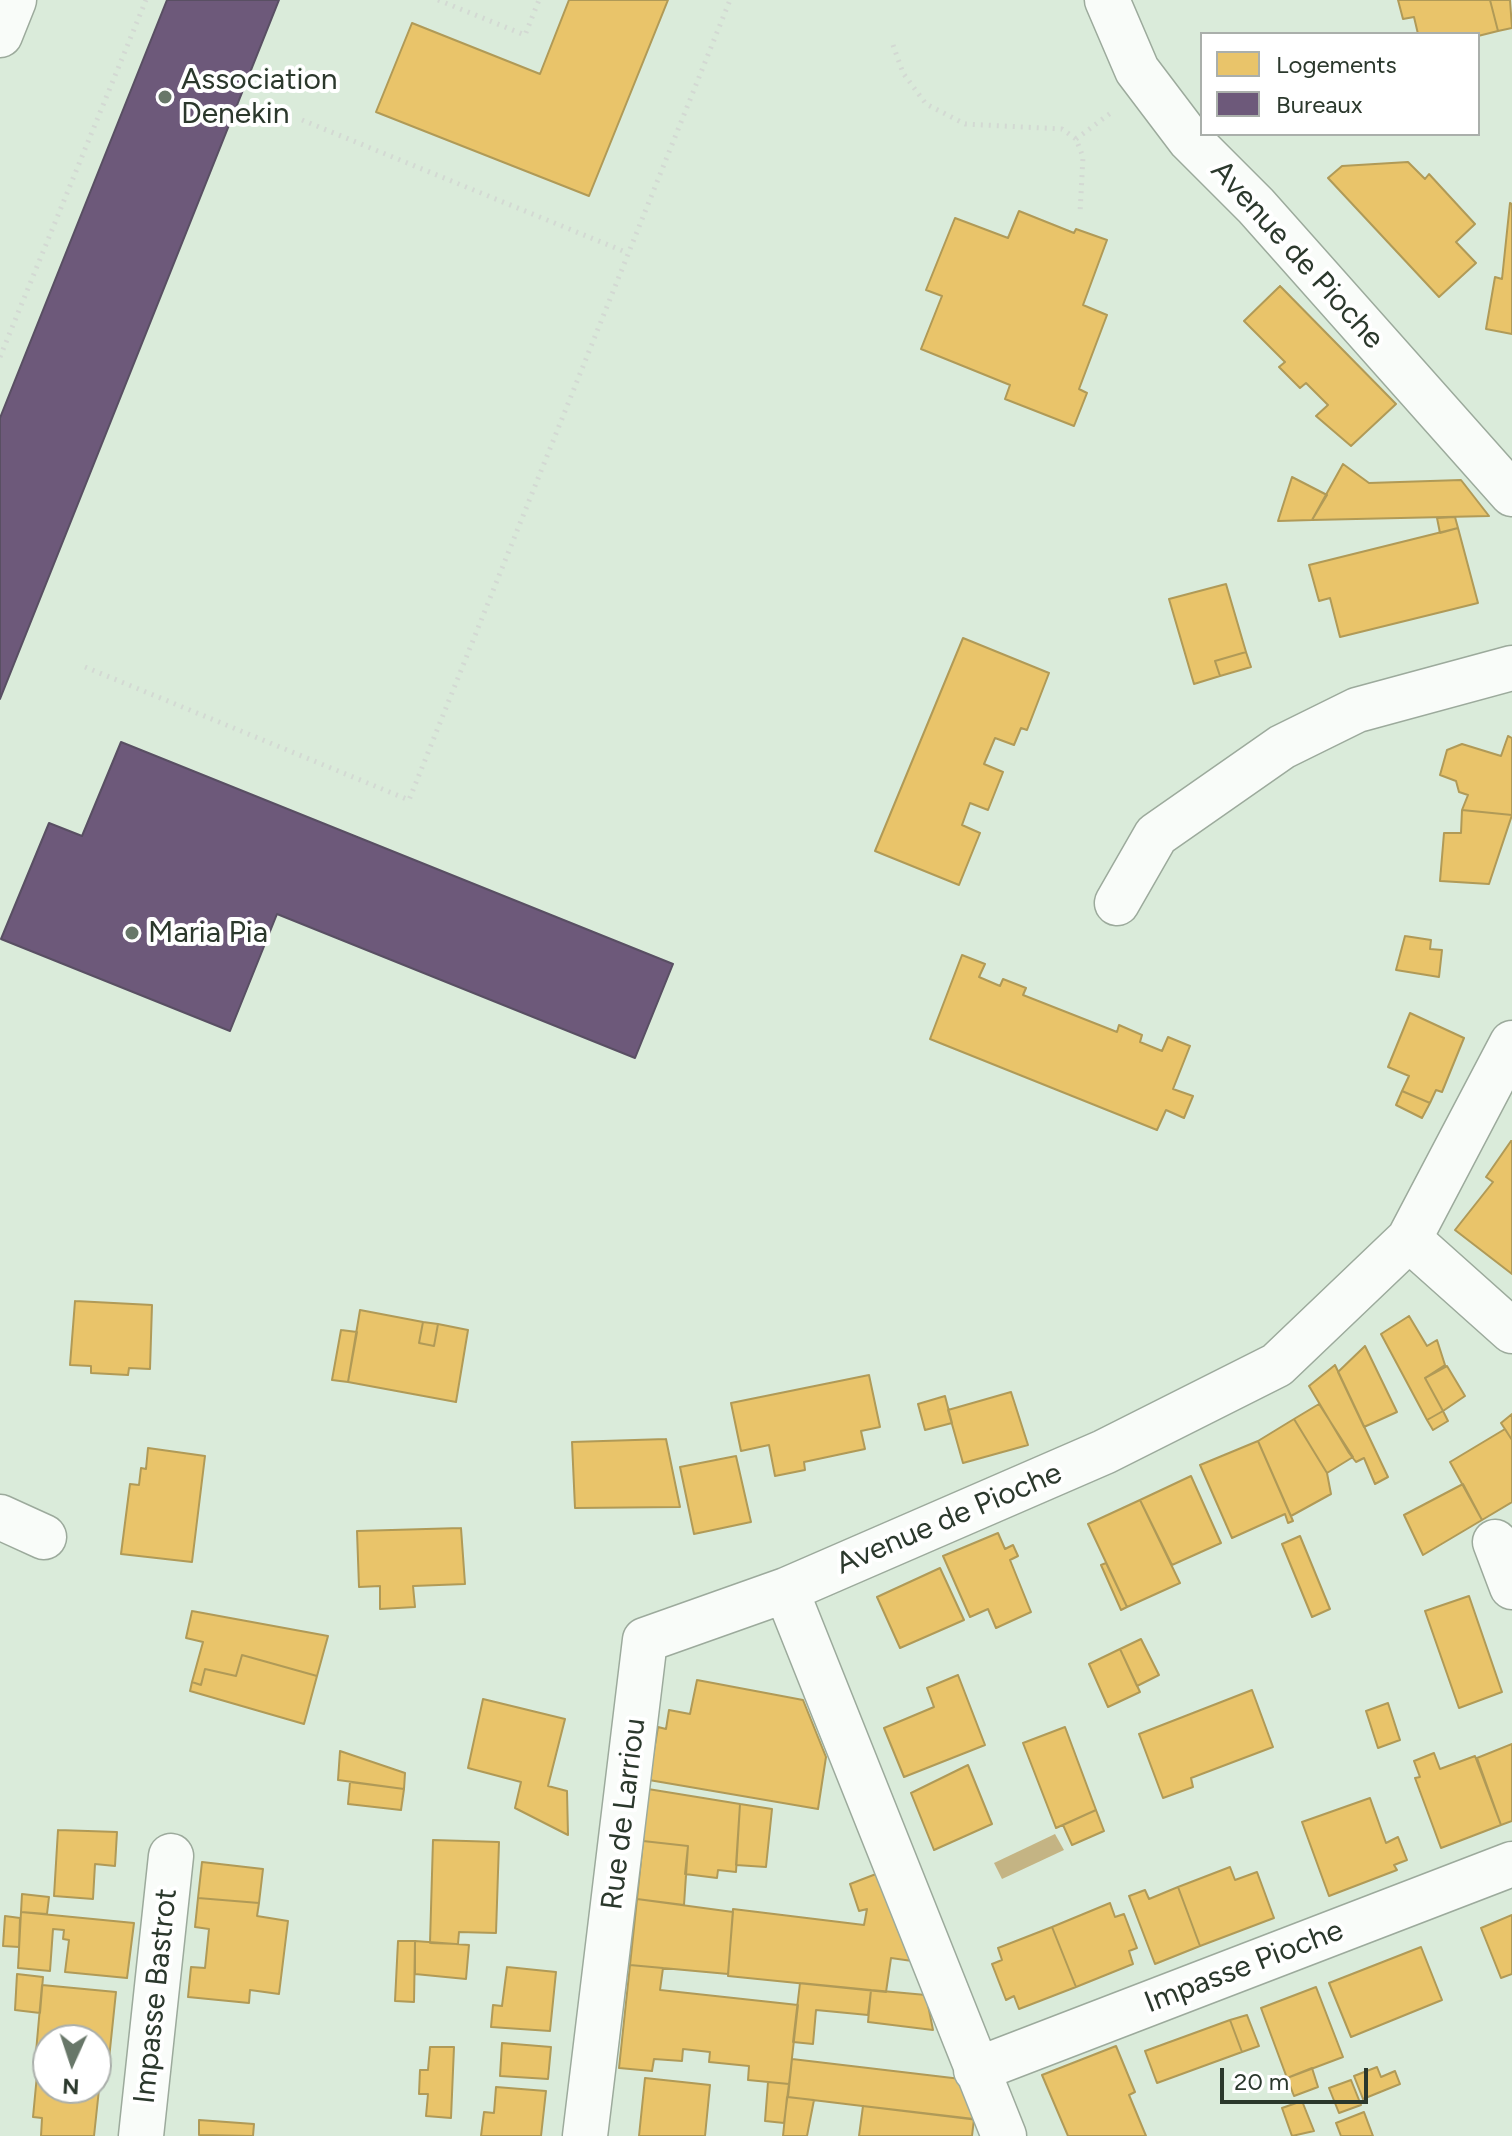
<!DOCTYPE html>
<style>
body{margin:0}
#map{position:relative;width:1512px;height:2136px;overflow:hidden;background:#daebda;font-family:Figtree,sans-serif}
canvas{display:block}
.legend{position:absolute;left:1200px;top:32px;width:280px;height:104px;box-sizing:border-box;background:#fff;border:2px solid #aaafab;margin:0;padding:10px 14px;list-style:none;font-size:24px;color:#2b382c}
.legend li{display:flex;align-items:center;gap:16px;height:40px}
.legend b{width:40px;border:2px solid #aaafab}
.north{position:absolute;left:32px;top:2024px;width:80px;height:80px;box-sizing:border-box;background:#fff;border:2px solid #aaafab;border-radius:50%;rotate:183deg;font-size:22px;font-weight:700;line-height:32px;text-align:center;color:#2b382c}
.north::after{content:'';display:block;margin:auto;width:28px;height:36px;background:#687769;clip-path:polygon(50% 0,100% 100%,50% 72%,0 100%)}
.scale{position:absolute;left:1220px;top:2068px;width:148px;height:36px;box-sizing:border-box;border:4px solid #2b382c;border-top:0;padding-left:10px;font-size:24px;line-height:28px;white-space:nowrap;color:#2b382c;-webkit-text-stroke:6px #fff;paint-order:stroke}
</style>
<div id="map">
<canvas width="1512" height="2136"></canvas>
<ul class="legend">
<li><b style="height:22px;background:#e9c46a"></b>Logements</li>
<li><b style="height:22px;background:#6d597a"></b>Bureaux</li>
</ul>
<div class="north">N</div>
<div class="scale">20 m</div>
</div>
<script>
const ctx = document.querySelector('canvas').getContext('2d');
ctx.lineJoin = 'round';
function paint(path, color) { ctx.fillStyle = color; ctx.fill(path, 'evenodd'); }
const toPath = rows => new Path2D(rows.map(r => 'M' + r).join(''));
function trace(path, color, width, dash) { ctx.strokeStyle = color; ctx.lineWidth = width; ctx.lineCap = dash ? 'butt' : 'round'; ctx.setLineDash(dash || []); ctx.stroke(path); }
function label(font, color, halo, rows, align = 'center') {
  ctx.font = font + ' Figtree,sans-serif'; ctx.lineWidth = 8; ctx.setLineDash([]); ctx.textBaseline = 'middle'; ctx.strokeStyle = halo; ctx.fillStyle = color; for (const [text, x, y, turn = 0] of rows) {
    ctx.save(); ctx.translate(x, y); ctx.rotate((+turn || 0) * Math.PI / 180); ctx.textAlign = isNaN(turn) ? turn : align; if (halo) ctx.strokeText(text, 0, 0); ctx.fillText(text, 0, 0); ctx.restore();
  }
}
paint(toPath([
 [1055,1834,1064,1850,1002,1879,994,1863]
]), '#c4b484');
const homes = toPath([
 [569,0,668,0,589,196,376,112,412,23,540,74,569,0],
 [1398,0,1490,0,1498,31,1478,36,1418,34,1414,17,1403,19,1398,0],
 [1490,0,1510,0,1512,28,1498,31,1490,0],
 [1408,162,1425,179,1429,174,1475,224,1456,242,1476,263,1439,297,1328,178,1342,166,1408,162],
 [1510,203,1512,204,1512,334,1486,329,1495,277,1502,279,1510,203],
 [1019,211,1074,233,1076,229,1107,240,1083,305,1107,315,1079,389,1087,393,1074,426,1005,399,1010,385,921,349,942,296,926,290,955,218,1008,238,1019,211],
 [1280,286,1396,404,1351,446,1316,416,1328,405,1306,383,1300,388,1279,367,1285,362,1244,321,1280,286],
 [1343,464,1369,483,1461,480,1489,516,1312,520,1343,464],
 [1292,477,1327,495,1312,520,1278,521,1292,477],
 [1455,517,1458,528,1440,533,1437,518,1455,517],
 [1458,528,1478,603,1340,637,1330,598,1319,601,1309,565,1458,528],
 [1226,584,1246,652,1215,661,1220,676,1194,684,1169,599,1226,584],
 [963,638,1049,673,1027,730,1021,728,1014,745,995,738,984,764,1003,772,988,810,970,803,962,825,980,833,959,885,875,851,963,638],
 [1246,652,1251,667,1220,676,1215,661,1246,652],
 [1508,736,1512,738,1512,815,1462,810,1468,795,1459,792,1456,781,1440,775,1447,750,1462,744,1501,756,1508,736],
 [1462,810,1512,815,1489,884,1440,881,1444,833,1461,833,1462,810],
 [1405,936,1431,940,1430,949,1442,950,1439,977,1396,970,1405,936],
 [962,955,985,964,979,977,1000,986,1003,979,1026,988,1023,995,1117,1032,1119,1025,1142,1035,1140,1042,1162,1051,1168,1037,1190,1046,1173,1089,1193,1096,1184,1118,1166,1110,1157,1130,930,1039,962,955],
 [1410,1013,1464,1038,1442,1092,1436,1090,1430,1103,1402,1091,1409,1076,1388,1067,1410,1013],
 [1402,1091,1430,1103,1422,1118,1396,1105,1402,1091],
 [1511,1141,1512,1141,1512,1274,1455,1230,1493,1182,1486,1177,1511,1141],
 [75,1301,152,1305,150,1369,129,1368,128,1375,91,1373,91,1366,70,1365,75,1301],
 [360,1310,423,1322,419,1343,434,1346,438,1324,468,1330,456,1402,348,1382,360,1310],
 [1409,1316,1427,1346,1437,1340,1445,1365,1425,1378,1443,1411,1427,1420,1381,1334,1409,1316],
 [423,1322,438,1324,434,1346,419,1343,423,1322],
 [341,1330,357,1332,348,1382,332,1380,341,1330],
 [1365,1346,1397,1412,1364,1427,1338,1372,1365,1346],
 [1335,1365,1388,1477,1375,1484,1364,1458,1356,1462,1349,1453,1309,1386,1335,1365],
 [1447,1366,1465,1396,1443,1411,1425,1378,1447,1366],
 [869,1375,880,1427,861,1431,865,1449,804,1462,805,1470,775,1476,769,1445,741,1451,731,1403,869,1375],
 [1011,1392,1028,1445,963,1463,948,1410,1011,1392],
 [945,1396,952,1423,925,1430,918,1404,945,1396],
 [1319,1404,1353,1457,1327,1473,1294,1419,1319,1404],
 [1443,1411,1448,1421,1433,1430,1427,1420,1443,1411],
 [1512,1414,1512,1440,1501,1423,1512,1414],
 [1294,1419,1327,1473,1331,1494,1291,1516,1258,1441,1294,1419],
 [1505,1429,1512,1440,1512,1502,1482,1520,1450,1462,1505,1429],
 [666,1439,680,1507,575,1508,572,1442,666,1439],
 [1258,1441,1293,1521,1288,1523,1285,1514,1232,1538,1200,1465,1258,1441],
 [148,1448,205,1456,192,1562,121,1554,130,1484,139,1485,141,1468,146,1469,148,1448],
 [736,1456,751,1522,694,1534,680,1467,736,1456],
 [1191,1476,1221,1543,1172,1565,1140,1500,1191,1476],
 [1463,1484,1482,1520,1423,1555,1404,1515,1463,1484],
 [1140,1500,1180,1583,1127,1607,1088,1524,1140,1500],
 [461,1528,465,1584,413,1586,415,1607,380,1609,380,1586,359,1587,357,1531,461,1528],
 [998,1533,1005,1549,1013,1545,1018,1556,1010,1560,1031,1612,996,1628,988,1609,970,1617,943,1556,998,1533],
 [1300,1536,1330,1609,1312,1617,1282,1544,1300,1536],
 [1106,1563,1127,1607,1121,1610,1101,1565,1106,1563],
 [940,1568,964,1620,900,1648,877,1597,940,1568],
 [1469,1596,1502,1692,1459,1708,1425,1611,1469,1596],
 [192,1611,328,1636,317,1676,242,1655,236,1676,205,1669,201,1685,192,1682,203,1642,186,1638,192,1611],
 [1141,1639,1159,1675,1137,1686,1120,1649,1141,1639],
 [1120,1649,1140,1692,1108,1707,1089,1664,1120,1649],
 [242,1655,317,1676,304,1724,190,1691,192,1682,201,1685,205,1669,236,1676,242,1655],
 [958,1675,985,1745,904,1777,884,1728,934,1707,927,1688,958,1675],
 [697,1680,803,1700,826,1757,818,1809,649,1780,658,1727,666,1729,669,1710,690,1714,697,1680],
 [1252,1690,1273,1747,1191,1778,1193,1787,1163,1798,1139,1734,1252,1690],
 [483,1699,565,1719,548,1786,567,1791,568,1835,515,1808,521,1782,468,1768,483,1699],
 [1388,1703,1400,1740,1378,1748,1366,1711,1388,1703],
 [1065,1727,1096,1810,1056,1828,1023,1743,1065,1727],
 [1512,1744,1512,1821,1501,1825,1477,1758,1512,1744],
 [340,1751,405,1773,404,1789,338,1780,340,1751],
 [1434,1753,1440,1769,1475,1756,1501,1825,1441,1848,1415,1778,1420,1777,1414,1761,1434,1753],
 [968,1765,992,1824,934,1850,911,1793,968,1765],
 [350,1782,404,1789,401,1810,348,1804,350,1782],
 [648,1789,740,1804,736,1872,718,1870,717,1878,685,1874,688,1846,643,1841,648,1789],
 [1370,1798,1386,1843,1398,1837,1407,1860,1394,1865,1397,1870,1329,1896,1302,1822,1370,1798],
 [740,1804,772,1809,766,1867,736,1865,740,1804],
 [1096,1810,1104,1831,1072,1845,1063,1825,1096,1810],
 [58,1830,117,1832,115,1866,95,1864,93,1899,54,1896,58,1830],
 [433,1840,499,1842,496,1933,459,1932,458,1944,430,1943,433,1840],
 [643,1841,688,1846,684,1905,637,1899,643,1841],
 [202,1862,263,1869,259,1903,198,1898,202,1862],
 [1230,1867,1235,1880,1257,1872,1274,1918,1200,1946,1178,1887,1230,1867],
 [876,1874,912,1961,891,1958,886,1992,728,1976,733,1909,864,1925,867,1909,859,1911,850,1884,876,1874],
 [1178,1887,1200,1946,1155,1964,1129,1896,1145,1890,1149,1899,1178,1887],
 [22,1894,49,1897,47,1914,21,1912,22,1894],
 [198,1898,259,1903,257,1916,288,1921,279,1994,250,1990,249,2003,188,1997,191,1967,205,1968,209,1929,195,1927,198,1898],
 [637,1899,733,1912,728,1974,630,1965,637,1899],
 [1110,1903,1115,1917,1124,1914,1137,1948,1129,1951,1133,1964,1076,1987,1052,1927,1110,1903],
 [21,1912,134,1923,127,1978,65,1972,69,1940,63,1939,64,1930,53,1929,50,1971,18,1968,21,1912],
 [1512,1915,1512,1974,1501,1978,1481,1928,1512,1915],
 [5,1916,20,1918,19,1947,3,1946,5,1916],
 [1052,1927,1076,1987,1019,2009,1014,1996,1006,2000,992,1964,1002,1960,998,1948,1052,1927],
 [398,1941,415,1941,414,2002,395,2001,398,1941],
 [415,1941,469,1945,466,1979,415,1974,415,1941],
 [1421,1947,1442,2000,1351,2037,1329,1983,1421,1947],
 [630,1965,663,1968,660,1990,798,2005,789,2084,748,2080,749,2066,709,2062,710,2052,683,2049,682,2061,654,2059,652,2071,619,2068,630,1965],
 [507,1967,556,1972,550,2031,491,2027,493,2005,502,2006,507,1967],
 [17,1974,43,1977,40,2013,15,2010,17,1974],
 [800,1983,871,1990,868,2015,816,2010,813,2044,793,2042,800,1983],
 [42,1985,116,1992,109,2059,96,2058,96,2040,48,2040,48,2053,36,2052,42,1985],
 [1316,1987,1343,2057,1287,2078,1261,2008,1316,1987],
 [871,1990,926,1995,933,2030,868,2022,871,1990],
 [1247,2015,1259,2046,1242,2052,1230,2020,1247,2015],
 [1230,2020,1242,2052,1157,2083,1145,2051,1230,2020],
 [502,2043,551,2047,548,2079,500,2076,502,2043],
 [1116,2046,1135,2092,1129,2095,1146,2136,1068,2136,1042,2075,1116,2046],
 [430,2047,454,2047,451,2118,426,2116,428,2094,419,2094,420,2070,428,2070,430,2047],
 [792,2059,961,2079,978,2120,788,2097,792,2059],
 [1377,2067,1381,2077,1395,2071,1400,2084,1363,2099,1354,2076,1377,2067],
 [1312,2068,1318,2087,1294,2096,1287,2078,1312,2068],
 [37,2075,48,2076,48,2088,96,2088,96,2080,100,2080,94,2136,41,2136,42,2118,33,2117,37,2075],
 [645,2078,710,2085,705,2136,639,2136,645,2078],
 [1351,2080,1361,2105,1339,2113,1329,2088,1351,2080],
 [768,2082,789,2084,784,2123,765,2121,768,2082],
 [496,2087,546,2091,541,2136,481,2136,484,2112,494,2113,496,2087],
 [787,2097,814,2100,807,2136,783,2136,787,2097],
 [1302,2101,1314,2131,1292,2136,1282,2108,1302,2101],
 [863,2106,974,2119,972,2136,859,2136,863,2106],
 [1364,2112,1373,2136,1341,2136,1336,2123,1364,2112],
 [199,2120,254,2124,253,2136,199,2135,199,2120]
]);
paint(homes, '#e9c46a');
trace(homes, '#b09a57', 2);
const offices = toPath([
 [167,0,279,0,0,699,0,418,167,0],
 [121,742,673,964,635,1058,277,914,230,1031,1,939,49,823,82,836,121,742]
]);
paint(offices, '#6d597a');
trace(offices, '#594f63', 2);
const minor = toPath([
 [1107,0,1137,70,1190,140,1256,206,1512,494],
 [0,35,14,0],
 [1117,903,1156,835,1282,747,1357,710,1512,668],
 [1409,1239,1512,1331],
 [0,1517,44,1537],
 [1495,1542,1512,1587],
 [976,2070,1512,1864],
 [141,2136,171,1856],
 [585,2136,645,1640,786,1590],
 [1004,2136,786,1590,1104,1452,1277,1365,1409,1239,1512,1043]
]);
trace(minor, '#9caa9c', 47);
trace(toPath([
 [438,0,525,35,539,0],
 [893,45,903,73,926,104,965,124,1062,129,1076,139,1083,157,1080,213],
 [302,120,628,253],
 [1076,139,1112,112],
 [0,357,146,0],
 [85,667,409,800,730,0]
]), '#d3d9d3', 5, [2, 6]);
trace(minor, '#f9fcf9', 44);
for (const [x, y, r, color] of [
 [165,97,8,"#687769"],
 [132,933,8,"#687769"]
]) { const dot = new Path2D(); dot.arc(x, y, r, 0, 2 * Math.PI); ctx.fillStyle = color; ctx.fill(dot); trace(dot, '#fff', 3); }
label('30px', '#2b382c', '#fff', [
 ["Association",181,80],
 ["Denekin",181,114],
 ["Maria Pia",148,933]
], 'left');
label('30px', '#2b382c', '#fff', [
 ["Avenue de Pioche",1297,255,48],
 ["Avenue de Pioche",949,1519,-23],
 ["Rue de Larriou",624,1814,-83],
 ["Impasse Pioche",1244,1967,-21],
 ["Impasse Bastrot",156,1996,-84]
]);
</script>
